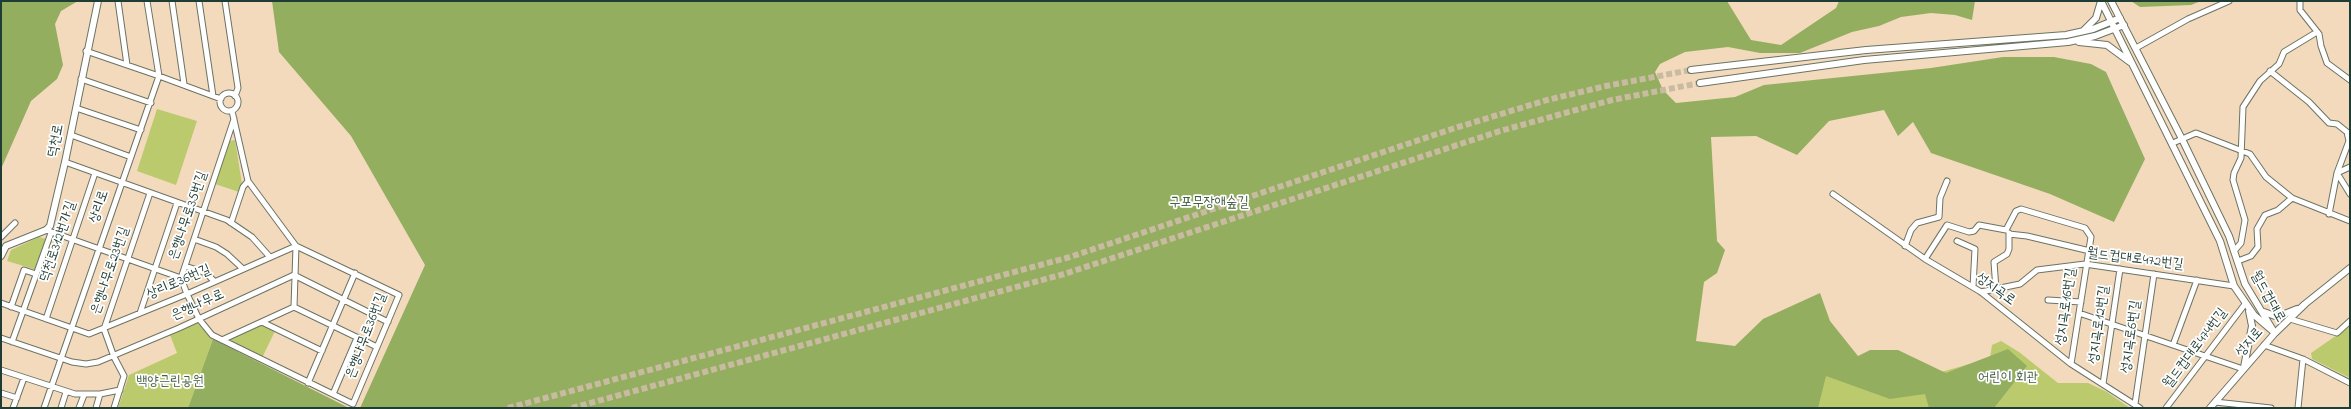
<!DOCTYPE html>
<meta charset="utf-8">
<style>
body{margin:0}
#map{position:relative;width:2351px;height:409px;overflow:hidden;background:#f4dabd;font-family:"Indie Flower",sans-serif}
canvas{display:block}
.frame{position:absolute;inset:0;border:2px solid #1f3d34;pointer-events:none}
</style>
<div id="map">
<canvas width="2351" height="409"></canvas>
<div class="frame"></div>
</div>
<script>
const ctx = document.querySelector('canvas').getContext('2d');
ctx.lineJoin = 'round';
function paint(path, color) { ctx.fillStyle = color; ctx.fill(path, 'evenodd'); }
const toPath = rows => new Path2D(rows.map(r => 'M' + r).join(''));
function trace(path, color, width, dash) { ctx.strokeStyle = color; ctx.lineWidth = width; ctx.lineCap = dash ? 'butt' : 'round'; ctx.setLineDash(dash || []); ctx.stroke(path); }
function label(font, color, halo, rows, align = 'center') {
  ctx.font = font + ' "Indie Flower","Poor Story",sans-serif'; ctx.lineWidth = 3.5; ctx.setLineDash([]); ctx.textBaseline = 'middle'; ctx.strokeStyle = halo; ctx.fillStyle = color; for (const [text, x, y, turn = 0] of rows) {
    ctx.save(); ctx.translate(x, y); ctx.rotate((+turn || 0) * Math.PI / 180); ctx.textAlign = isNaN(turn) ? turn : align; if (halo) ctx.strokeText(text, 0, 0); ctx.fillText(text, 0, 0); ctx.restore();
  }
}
paint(toPath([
 [157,109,197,121,176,185,137,171],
 [235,140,242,184,239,192,215,184,229,141],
 [39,237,46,239,46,242,37,270,7,261,11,250],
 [197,323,213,339,188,408,118,408,129,375,177,353,170,335],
 [260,324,275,331,262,358,228,340,230,338],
 [2350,326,2350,378,2312,359,2311,353],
 [2001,341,2019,352,2058,383,2088,383,2107,392,2130,408,1806,408,1820,360,1938,373,1990,358,1992,345]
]), '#bbca6c');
paint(toPath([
 [1,1,78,1,61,11,55,24,63,65,57,79,31,101,1,169],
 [272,1,1727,1,1751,40,1781,45,1836,8,1839,1,1975,1,1972,20,1955,15,1931,13,1901,17,1879,26,1852,32,1800,53,1760,53,1728,47,1685,52,1660,64,1655,72,1663,90,1676,103,1735,97,1764,85,1931,68,2003,57,2054,57,2091,64,2106,72,2145,159,2114,222,2050,194,1931,153,1913,122,1898,136,1884,110,1829,121,1797,155,1756,136,1711,137,1717,241,1725,250,1717,273,1704,282,1696,341,1735,346,1763,319,1820,293,1830,321,1858,356,1870,350,1898,350,1946,373,2008,349,2027,366,1994,408,1929,408,1925,394,1890,399,1826,376,1818,408,360,408,425,265,351,136,279,52],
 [2131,1,2201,1,2191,5,2140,7],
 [213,339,349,408,188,408]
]), '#94ae60');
trace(toPath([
 [508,408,1070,257,1452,129,1547,100,1606,86,1691,70],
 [572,408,1064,274,1500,131,1612,100,1700,83]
]), '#c9bba2', 6, [6, 3]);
const minor = toPath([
 [118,1,127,65],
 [172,1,184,84],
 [199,1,213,96],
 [225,1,238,88,235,96],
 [2300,1,2300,10,2319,34,2321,46,2327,63,2350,80],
 [2136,48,2188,19,2229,1],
 [86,51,159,76,147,1],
 [2270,71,2309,102,2329,123,2337,124,2347,132,2349,141,2337,173,2329,214],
 [81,79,151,103],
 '220 102a9 9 0 1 1 18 0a9 9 0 1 1-18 0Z',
 [76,108,141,130],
 [232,111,248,181,296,246,294,307],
 [71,135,131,157],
 [2173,143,2196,133,2250,154,2266,177,2292,198,2350,221],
 [65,162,227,220,252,237,269,256],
 [2337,173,2350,194],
 [2337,173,2350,167],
 [1833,194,1925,259,1981,292,2071,364,2140,408],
 [231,223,243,187,248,181],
 [46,230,181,278],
 [2009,234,2027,236,2090,251],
 [1,237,15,223],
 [194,239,216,247,227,254,242,268],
 [1957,241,1975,249,1973,287],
 [1905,246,1911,230,1917,223,1939,217,1940,198,1947,181],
 [2234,251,2241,243,2245,220,2233,180,2234,173,2241,158,2243,107,2260,81,2279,64,2284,52,2317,32],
 [1925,259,1947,225,1969,232,1974,231,1979,225,2006,230,2016,211,2021,209,2085,228,2091,237,2071,364],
 [2238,261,2251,256,2258,247,2257,229,2265,215,2278,210,2292,198],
 [185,266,206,273,214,281],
 [294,275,388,322],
 [1996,289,1994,262,2007,254,2009,249,2009,233],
 [1981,292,2020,284,2037,270,2085,264,2234,286],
 [2048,300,2081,302],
 [1,303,89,334,187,294,296,246,399,295,353,404,212,335,199,319,187,294,181,278,234,119],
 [11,307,24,270,36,274],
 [294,307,377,347],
 [140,313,177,203],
 [2079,313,2243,369],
 [46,319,95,173],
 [2290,319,2337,333,2350,321],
 [262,322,322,351],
 [1,338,72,362,86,364,98,362,179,328,294,275],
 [222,340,294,307],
 [12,342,51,233],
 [2173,345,2197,280],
 [2264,345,2303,359,2350,383],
 [1,370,75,394,100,394,120,390],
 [308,383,355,273],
 [2103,384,2120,269],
 [1,393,17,398],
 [333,394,357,338],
 [2215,402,2271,408],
 [2135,404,2154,274],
 [13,408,24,378],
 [44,408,159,76,221,99],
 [61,408,66,392],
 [79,408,84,395],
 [96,408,100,394],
 [114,408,124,376,114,357,104,329,150,193],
 [2166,408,2245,304],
 [2298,408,2303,359]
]);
const major = toPath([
 [2101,1,2220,241,2234,286,2254,315,2275,333],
 [2111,1,2182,139,2229,236,2245,284,2274,332],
 [2084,30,2096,18,2101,1],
 [2079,42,2107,45,2130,62],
 [1691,70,1866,50,2066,35,2093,29,2120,18],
 [1700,83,1864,60,2068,42,2095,36,2124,25],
 [1,256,6,246,46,230,50,226,65,162,98,1],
 [2264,312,2275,316,2282,315,2297,309],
 [2244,367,2252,326,2249,311],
 [2210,408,2275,333,2305,304,2350,268]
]);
trace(minor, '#6a7464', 7);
trace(major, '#6a7464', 8);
trace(minor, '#fff', 5);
trace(major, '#fff', 6);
label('14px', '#1f3d34', '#fff', [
 ["덕천로",57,141,-79],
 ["상리로",100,207,-71],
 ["은행나무로35번길",189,216,-71],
 ["덕천로312번가길",59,242,-71],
 ["월드컵대로472번길",2135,260,7],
 ["은행나무로23번길",111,271,-71],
 ["상리로36번길",179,283,-23],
 ["성지곡로",1995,290,36],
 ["월드컵대로",2267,297,61],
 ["은행나무로",198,306,-24],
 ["성지곡로16번길",2067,307,-82],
 ["성지곡로12번길",2100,325,-82],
 ["은행나무로36번길",367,336,-69],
 ["성지곡로6번길",2132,337,-82],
 ["성지로",2250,343,-49],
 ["월드컵대로474번길",2196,349,-53]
]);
label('14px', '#466042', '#fff', [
 ["구포무장애숲길",1209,204],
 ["어린이 회관",2008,379],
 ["백양근린공원",170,383]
]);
</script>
